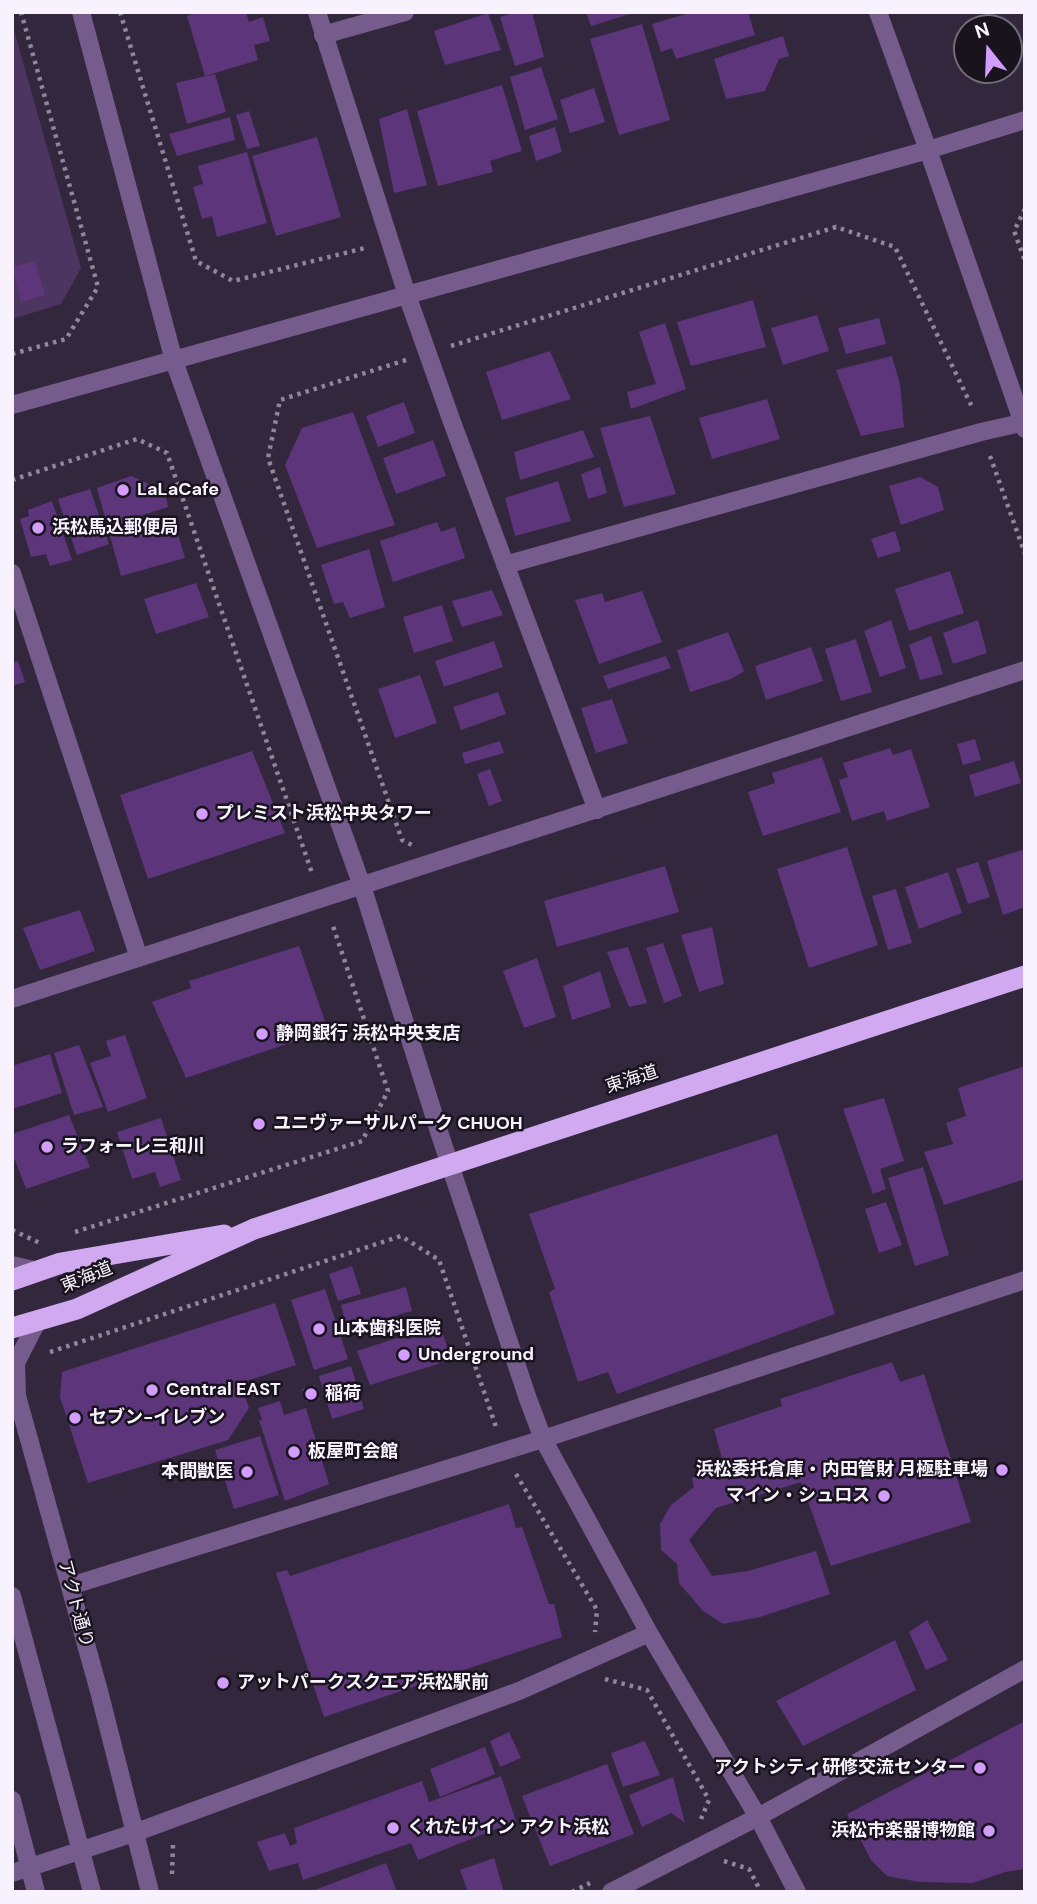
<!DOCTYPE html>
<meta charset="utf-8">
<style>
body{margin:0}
#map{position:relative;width:1037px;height:1904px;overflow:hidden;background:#33273e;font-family:"DM Sans",sans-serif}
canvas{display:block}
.frame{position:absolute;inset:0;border:14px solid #f8f2fe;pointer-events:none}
.north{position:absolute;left:953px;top:14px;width:70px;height:70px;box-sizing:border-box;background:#18131d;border:2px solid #726c77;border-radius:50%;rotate:342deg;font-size:19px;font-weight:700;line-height:28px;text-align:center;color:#f8f2fe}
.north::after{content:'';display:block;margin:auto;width:24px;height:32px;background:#d29dfd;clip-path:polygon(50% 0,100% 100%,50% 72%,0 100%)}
</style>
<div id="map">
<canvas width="1037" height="1904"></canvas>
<div class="frame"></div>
<div class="north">N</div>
</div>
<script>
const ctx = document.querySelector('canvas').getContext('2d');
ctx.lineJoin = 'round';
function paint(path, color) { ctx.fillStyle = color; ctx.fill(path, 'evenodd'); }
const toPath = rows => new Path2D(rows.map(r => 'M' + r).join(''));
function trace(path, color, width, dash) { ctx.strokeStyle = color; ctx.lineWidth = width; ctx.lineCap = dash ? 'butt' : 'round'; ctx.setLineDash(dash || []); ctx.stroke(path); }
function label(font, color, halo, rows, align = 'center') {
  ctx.font = font + ' "DM Sans","Noto Sans JP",sans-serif'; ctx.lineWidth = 5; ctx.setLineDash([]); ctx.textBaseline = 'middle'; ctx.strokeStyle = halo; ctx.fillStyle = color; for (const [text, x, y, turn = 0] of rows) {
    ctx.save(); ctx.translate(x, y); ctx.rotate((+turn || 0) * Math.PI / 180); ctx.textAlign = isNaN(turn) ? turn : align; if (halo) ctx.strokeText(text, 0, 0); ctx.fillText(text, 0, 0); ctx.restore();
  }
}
paint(toPath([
 [12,23,81,268,61,304,12,319]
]), '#4d3561');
paint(toPath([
 [199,12,246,12,249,22,263,17,270,41,254,45,258,60,205,76,187,16],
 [517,12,532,12,544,57,515,66,500,17],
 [586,12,633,12,633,13,591,26],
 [693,12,748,12,755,35,676,59,672,48,661,52,652,24],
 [488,13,501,50,445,65,434,31],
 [642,24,670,120,619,135,590,39],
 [783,36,789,56,779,59,765,91,726,99,714,59],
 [541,67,558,119,525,130,510,77],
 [215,74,226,112,187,124,176,83],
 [502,85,522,151,490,161,493,172,438,186,417,111],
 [594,88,605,122,570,133,560,100],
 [407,109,427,185,394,193,379,119],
 [249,111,260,146,247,149,236,115],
 [230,117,235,140,177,156,169,134],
 [555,127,562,152,536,161,529,136],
 [317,137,341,217,276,236,252,156],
 [247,152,267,223,217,237,212,216,202,219,193,187,203,184,198,166],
 [35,261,45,295,21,302,12,267],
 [753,300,766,347,691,366,677,322],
 [817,315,829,351,783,365,771,328],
 [879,318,886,344,846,354,838,328],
 [665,323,686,389,631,409,627,392,656,384,639,332],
 [550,351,571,399,502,420,486,372],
 [892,356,900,384,904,427,861,436,836,370],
 [767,399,780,439,712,459,699,418],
 [404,402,415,433,378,447,366,416],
 [353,412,395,525,317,548,285,465,302,428],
 [650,416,676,494,624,507,600,428],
 [583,430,594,457,520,480,514,452],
 [433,440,446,476,396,494,383,458],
 [600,467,607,493,588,499,581,474],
 [131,476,165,491,168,507,127,520,131,532,174,521,185,558,121,576,97,488],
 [920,477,938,487,944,510,901,525,889,486],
 [558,481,571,521,515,536,505,498],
 [90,489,109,544,77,555,58,499],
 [52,501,72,560,50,566,46,554,31,557,20,519,29,516,28,510],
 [437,522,441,532,455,527,465,558,393,582,380,541],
 [895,531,901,551,878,558,871,539],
 [369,549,385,607,350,618,343,602,334,604,321,565],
 [950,571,964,613,909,631,895,589],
 [196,583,209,617,156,634,144,599],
 [492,590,503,615,462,627,452,601],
 [642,591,662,642,599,664,575,600,602,593,605,602],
 [442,605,453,641,414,653,403,617],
 [891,620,906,668,880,677,864,631],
 [978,620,987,653,953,664,943,633],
 [728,632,744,671,731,679,690,692,677,650],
 [931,636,943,674,920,680,909,645],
 [856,639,872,692,841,701,825,649],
 [494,641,503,667,444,687,435,661],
 [811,647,823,681,766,700,755,666],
 [666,656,671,668,608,689,603,676],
 [18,661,25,682,12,686,12,663],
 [420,675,437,723,395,738,378,689],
 [498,692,506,714,461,730,453,707],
 [612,699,628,743,596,753,581,708],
 [975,739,981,760,963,765,957,744],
 [500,741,504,753,465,764,462,753],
 [890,748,893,755,911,749,930,807,887,821,884,811,852,821,839,780,848,777,843,763],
 [252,751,285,833,148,879,120,795],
 [822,757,841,812,763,836,748,792,775,783,772,773],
 [1014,761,1021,783,975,797,969,775],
 [490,769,502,801,489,806,477,774],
 [847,847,878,945,809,968,777,869],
 [1025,849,1025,907,1003,915,987,861],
 [978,862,990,897,968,904,956,869],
 [665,866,679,912,557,947,544,901],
 [948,872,962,913,919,929,905,887],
 [896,889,912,943,888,950,872,896],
 [80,910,95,951,40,970,23,928],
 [712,927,724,984,699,992,681,935],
 [663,943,682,996,664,1003,646,948],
 [299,946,328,1030,186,1078,152,1002,191,988,189,981],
 [628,947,647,1003,629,1007,607,952],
 [537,958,556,1017,524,1028,503,971],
 [600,971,611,1007,572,1020,563,986],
 [125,1035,147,1098,108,1112,90,1063,111,1056,106,1041],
 [79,1045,103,1107,74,1115,54,1053],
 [50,1054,62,1093,12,1109,12,1066],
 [1025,1066,1025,1179,944,1205,924,1152,953,1144,946,1123,966,1116,958,1088],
 [884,1098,904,1161,880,1169,886,1189,873,1194,843,1109],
 [69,1115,90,1167,26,1189,15,1160,12,1161,12,1134],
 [161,1118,181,1180,160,1187,155,1172,132,1179,117,1132],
 [777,1134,835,1314,617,1394,608,1372,578,1382,549,1292,555,1289,529,1214],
 [923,1167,949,1255,915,1266,888,1178],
 [886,1202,902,1245,879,1253,865,1209],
 [352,1266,361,1294,338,1301,329,1274],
 [406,1287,412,1311,347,1329,341,1305],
 [325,1289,348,1359,314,1370,291,1300],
 [275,1303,296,1365,240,1383,249,1408,228,1440,88,1483,60,1397,62,1372],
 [440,1324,451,1360,370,1385,357,1351],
 [892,1362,900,1382,924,1374,971,1522,831,1566,801,1482,716,1508,689,1540,712,1576,748,1571,816,1551,830,1594,760,1617,723,1624,702,1610,679,1583,677,1564,661,1550,660,1524,671,1505,694,1487,692,1478,724,1466,714,1429,782,1406,780,1399],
 [351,1366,364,1409,332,1419,319,1376],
 [315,1385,319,1399,306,1402,302,1389],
 [280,1401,284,1415,306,1408,329,1484,285,1501,259,1420,262,1420,258,1408],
 [260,1436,279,1495,234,1509,215,1450],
 [509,1504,516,1528,522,1527,549,1604,554,1604,562,1637,324,1717,276,1573,287,1570,290,1576],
 [927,1620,948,1660,926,1670,909,1632],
 [895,1640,916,1690,803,1746,776,1701],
 [1025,1721,1025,1869,1005,1872,973,1883,919,1882,887,1876,871,1860,847,1814],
 [509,1732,521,1758,500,1767,490,1741],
 [645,1741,660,1775,623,1787,611,1753],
 [485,1747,495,1774,440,1797,430,1769],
 [607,1764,634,1834,550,1866,522,1796],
 [501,1776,516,1821,418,1860,411,1843,303,1880,298,1863,269,1871,257,1842,285,1833,290,1846,297,1843,294,1828,422,1781,429,1802],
 [673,1777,685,1823,671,1813,642,1827,629,1795],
 [494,1858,504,1892,468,1892,460,1870],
 [386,1863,397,1892,312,1892,312,1891]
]), '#5d357b');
trace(toPath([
 [120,12,196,261,233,281,365,248],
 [1025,209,1014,231,1025,261],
 [451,346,836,227,895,247,973,409],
 [12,354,66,339,98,287,21,12],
 [406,360,280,400,268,458,402,840,412,845],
 [990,456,1025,554],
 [12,480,137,439,167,453,313,876],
 [12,1230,40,1243],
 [75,1232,362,1141,388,1091,333,926],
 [50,1352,401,1236,439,1260,496,1427],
 [516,1474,597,1610,595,1632],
 [605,1679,647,1690,709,1800,701,1819],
 [724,1861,749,1869,761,1892],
 [172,1874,173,1845],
 [572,1892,590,1883]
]), '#8f8698', 4.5, [3.5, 5]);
trace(toPath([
 [81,12,174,361,362,886,442,1141,528,1399,543,1439,649,1633,758,1817,797,1892],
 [317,12,407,295,452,422,597,810],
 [878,12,928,150,1025,429],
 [323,35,405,12],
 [12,405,928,150,1025,120],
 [505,565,981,432,1025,422],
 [12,573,139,958],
 [12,999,1025,670],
 [12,1265,38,1271],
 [38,1320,16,1363,17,1396,99,1691,150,1892],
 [70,1586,543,1439,1025,1280],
 [12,1596,92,1892],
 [12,1800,36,1892],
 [12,1873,134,1833,519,1691,649,1633],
 [611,1892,758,1817,1025,1669]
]), '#765c8c', 18);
trace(toPath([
 [12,1280,61,1263,224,1235],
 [12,1328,77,1309,254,1229,1025,976]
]), '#d0a9f0', 21);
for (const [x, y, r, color] of [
 [123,490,7,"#d29dfd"],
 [38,528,7,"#d29dfd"],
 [202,814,7,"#d29dfd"],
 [262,1034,7,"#d29dfd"],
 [259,1124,7,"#d29dfd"],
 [47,1147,7,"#d29dfd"],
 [319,1329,7,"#d29dfd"],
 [404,1355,7,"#d29dfd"],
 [152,1390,7,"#d29dfd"],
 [311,1394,7,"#d29dfd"],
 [75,1418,7,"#d29dfd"],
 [294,1452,7,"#d29dfd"],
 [1002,1470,7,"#d29dfd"],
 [247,1472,7,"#d29dfd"],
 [884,1496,7,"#d29dfd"],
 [223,1683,7,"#d29dfd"],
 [980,1768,7,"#d29dfd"],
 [393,1828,7,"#d29dfd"],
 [989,1831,7,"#d29dfd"]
]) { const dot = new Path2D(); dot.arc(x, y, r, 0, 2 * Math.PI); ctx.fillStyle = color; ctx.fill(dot); trace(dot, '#18131d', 2.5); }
label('bold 18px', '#f8f2fe', '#18131d', [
 ["LaLaCafe",137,490],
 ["浜松馬込郵便局",52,528],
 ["プレミスト浜松中央タワー",216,814],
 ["静岡銀行 浜松中央支店",276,1034],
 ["ユニヴァーサルパーク CHUOH",273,1124],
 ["ラフォーレ三和川",61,1147],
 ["山本歯科医院",333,1329],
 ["Underground",418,1355],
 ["Central EAST",166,1390],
 ["稲荷",325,1394],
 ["セブン-イレブン",89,1418],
 ["板屋町会館",308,1452],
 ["浜松委托倉庫・内田管財 月極駐車場",988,1470,"right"],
 ["本間獣医",233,1472,"right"],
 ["マイン・シュロス",870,1496,"right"],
 ["アットパークスクエア浜松駅前",237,1683],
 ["アクトシティ研修交流センター",966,1768,"right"],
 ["くれたけイン アクト浜松",407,1828],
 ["浜松市楽器博物館",975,1831,"right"]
], 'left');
label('18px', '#f8f2fe', '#18131d', [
 ["東海道",632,1080,-18],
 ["東海道",87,1278,-22],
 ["アクト通り",75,1604,75]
]);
</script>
